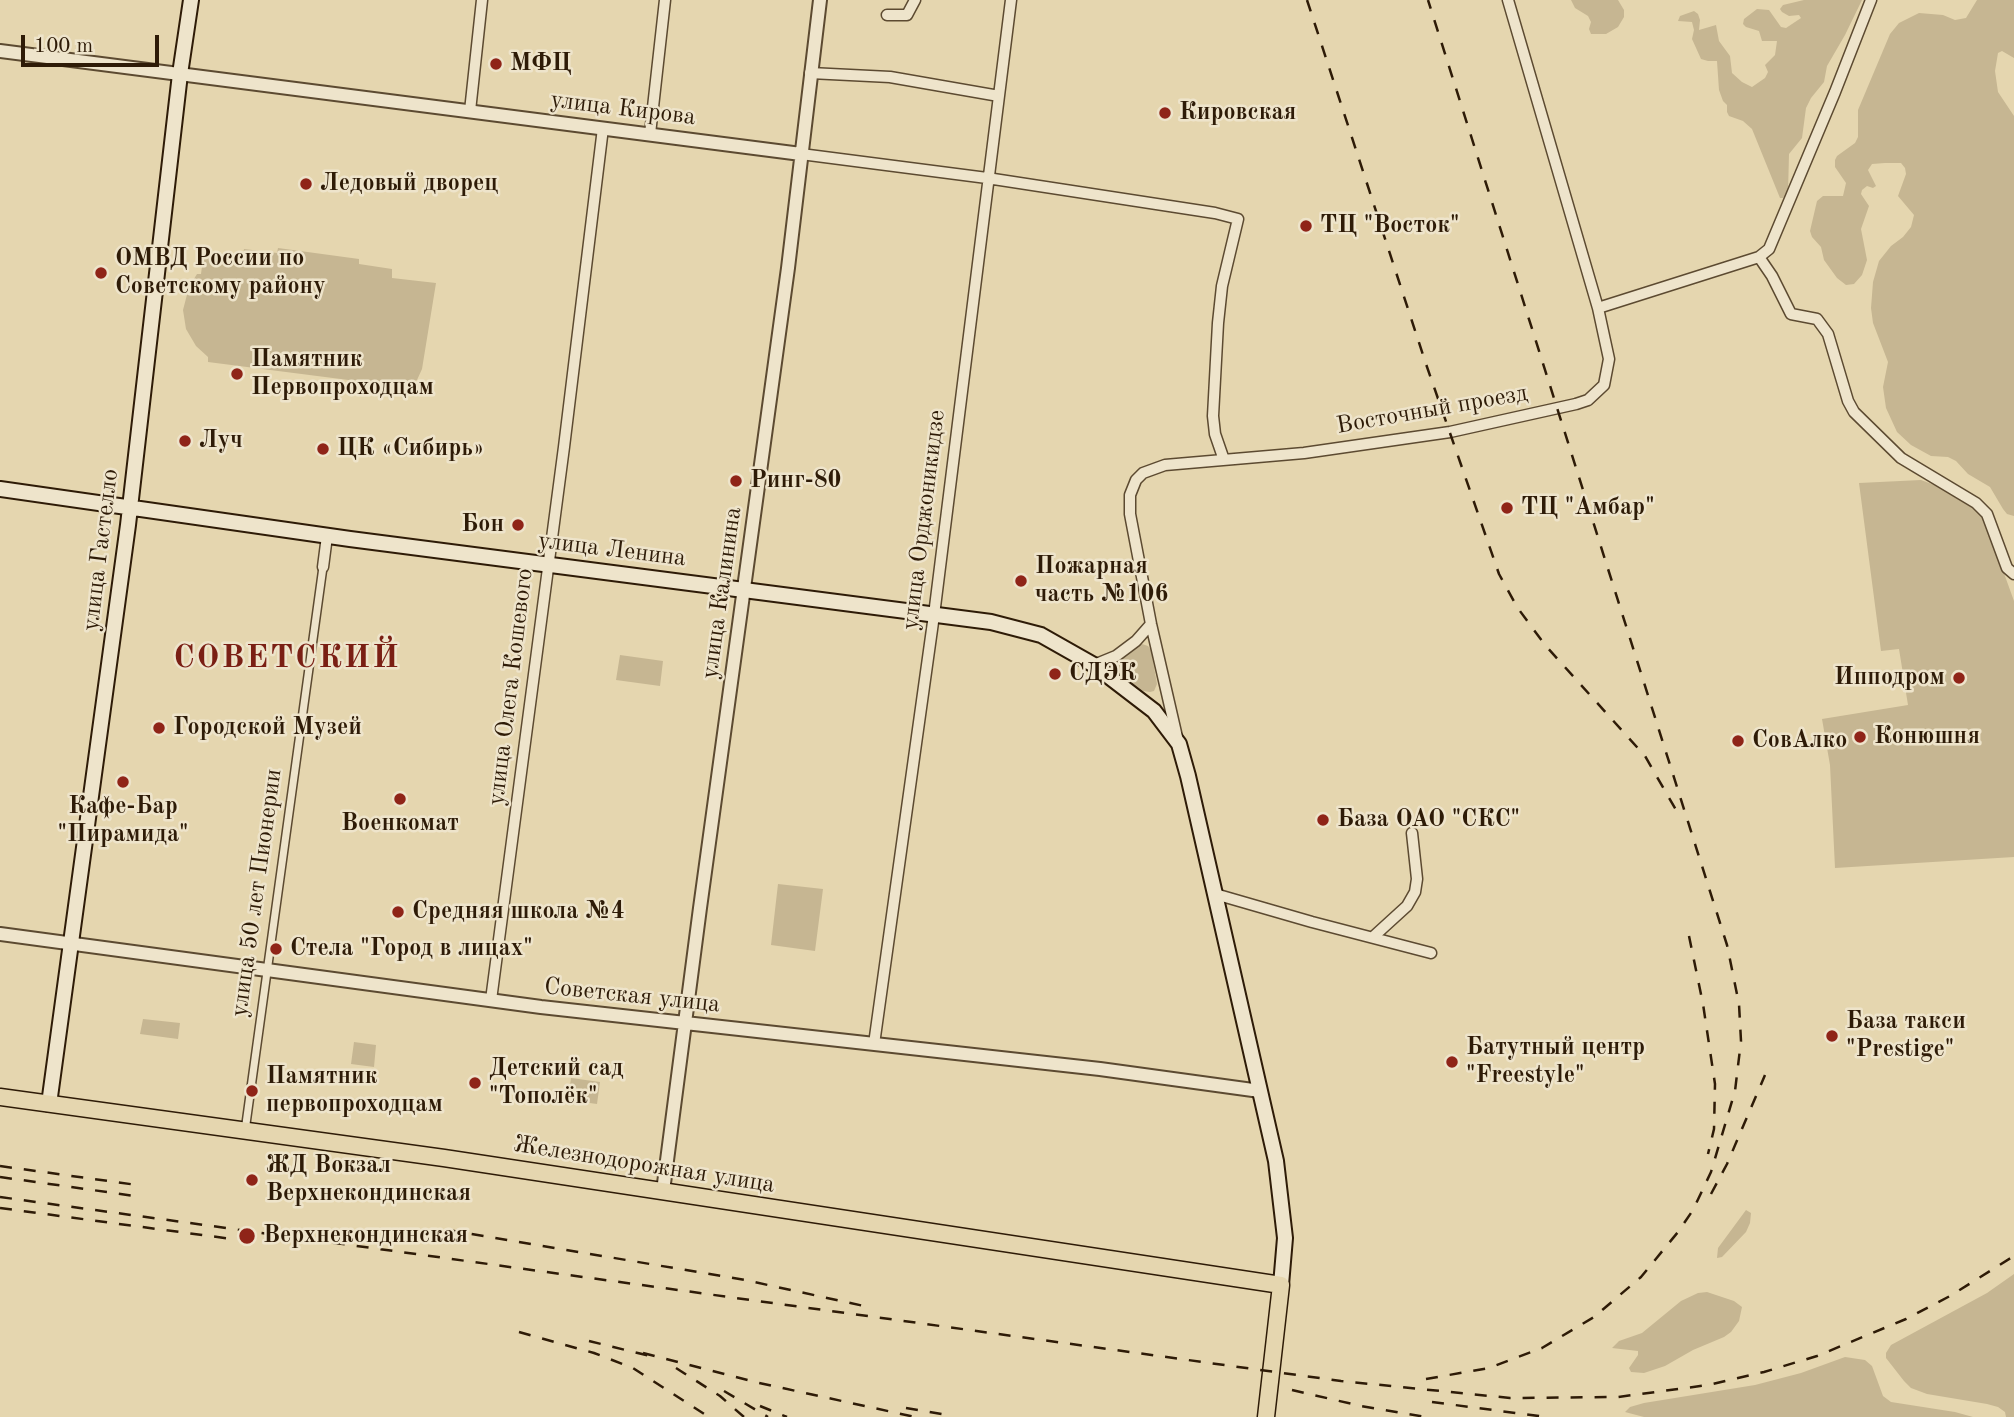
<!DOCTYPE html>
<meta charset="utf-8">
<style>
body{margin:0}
#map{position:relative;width:2014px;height:1417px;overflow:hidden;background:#e5d6af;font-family:"Old Standard TT",serif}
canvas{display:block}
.scale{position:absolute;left:21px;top:35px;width:138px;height:32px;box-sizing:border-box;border:4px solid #2e1b07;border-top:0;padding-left:9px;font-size:21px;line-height:24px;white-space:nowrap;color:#2e1b07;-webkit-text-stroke:5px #eee4cb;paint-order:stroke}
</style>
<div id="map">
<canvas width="2014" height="1417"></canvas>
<div class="scale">100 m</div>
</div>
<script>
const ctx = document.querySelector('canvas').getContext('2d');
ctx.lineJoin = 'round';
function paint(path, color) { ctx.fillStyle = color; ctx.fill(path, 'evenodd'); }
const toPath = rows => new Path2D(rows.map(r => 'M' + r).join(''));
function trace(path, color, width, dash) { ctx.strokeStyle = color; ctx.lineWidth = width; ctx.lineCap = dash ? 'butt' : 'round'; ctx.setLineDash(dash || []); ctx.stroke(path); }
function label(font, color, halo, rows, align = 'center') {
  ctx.font = font + ' "Old Standard TT",serif'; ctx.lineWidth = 5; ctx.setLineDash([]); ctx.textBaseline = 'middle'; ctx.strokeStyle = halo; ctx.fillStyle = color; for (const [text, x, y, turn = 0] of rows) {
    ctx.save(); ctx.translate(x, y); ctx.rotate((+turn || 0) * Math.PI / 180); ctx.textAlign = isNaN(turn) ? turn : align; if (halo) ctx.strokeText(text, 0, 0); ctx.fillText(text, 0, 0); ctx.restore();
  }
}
paint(toPath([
 [1571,0,1618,0,1624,10,1624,17,1618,27,1606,34,1591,34,1589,29,1591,22,1588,16,1575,8],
 [1804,0,1862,0,1845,35,1827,66,1824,82,1811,98,1806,108,1802,138,1789,154,1788,193,1783,198,1780,198,1752,129,1743,121,1729,116,1727,112,1727,105,1723,101,1719,90,1717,61,1708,61,1701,59,1692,39,1694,30,1692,22,1678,21,1680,16,1694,11,1698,14,1700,20,1699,30,1716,25,1719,41,1730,56,1732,73,1742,82,1752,87,1765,78,1768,72,1765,65,1775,55,1777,41,1762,41,1759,31,1746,27,1743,24,1744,19,1757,9,1769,10,1781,27,1786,28,1801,18,1799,15,1789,16,1782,12,1780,9,1783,5],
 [1977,0,2014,0,2014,58,2002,51,1998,53,1995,71,1998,92,2014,116,2014,516,2007,514,2003,509,1990,487,1968,474,1956,461,1948,457,1931,456,1911,445,1897,432,1886,408,1883,387,1888,362,1873,323,1871,308,1873,282,1879,261,1891,246,1903,237,1911,227,1914,215,1898,196,1906,174,1905,168,1901,163,1885,163,1872,164,1868,170,1876,186,1873,188,1867,186,1862,190,1861,194,1869,206,1861,229,1867,260,1862,275,1854,284,1846,285,1837,278,1824,260,1821,247,1812,237,1810,231,1817,201,1823,196,1843,196,1846,183,1835,167,1835,160,1837,156,1855,143,1858,137,1858,110,1890,34,1899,23,1919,13,1943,15,1955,20,1966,18],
 [278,248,359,259,359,264,392,269,392,278,436,283,422,369,417,380,403,387,208,362,208,357,196,346,186,329,183,310,189,287,197,274,201,274,204,251,243,256,244,249,277,253],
 [1921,480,1945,489,1975,508,1984,518,2014,601,2014,857,1835,868,1830,765,1822,719,1908,705,1899,649,1881,651,1859,483],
 [1142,644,1148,646,1151,650,1157,684,1154,691,1150,692,1143,691,1120,674,1115,667,1117,660,1136,646],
 [620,655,663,661,660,686,616,680],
 [778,884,823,889,815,951,771,945],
 [143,1019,180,1023,178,1039,140,1034],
 [354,1042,376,1045,374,1067,351,1064],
 [571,1078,600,1082,597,1104,568,1100],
 [1746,1210,1751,1213,1750,1223,1746,1232,1722,1257,1717,1258,1718,1248],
 [2014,1274,2014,1417,2006,1417,2005,1412,1998,1407,1987,1404,1927,1394,1911,1388,1904,1381,1886,1358,1886,1353,1891,1345,1987,1293],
 [1707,1292,1734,1301,1742,1307,1739,1321,1731,1332,1724,1337,1693,1350,1665,1366,1644,1373,1631,1372,1629,1368,1638,1355,1638,1351,1612,1348,1619,1341,1642,1333,1681,1301,1698,1293],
 [1845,1357,1865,1360,1872,1366,1883,1396,1891,1402,1955,1412,1973,1417,1644,1417,1625,1412,1630,1407,1644,1403,1755,1385,1801,1373]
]), '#c6b692');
const pedestrian = toPath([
 [245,1131,323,567]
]);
const minor = toPath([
 [887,15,907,15,915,0],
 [810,73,890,77,999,96],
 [470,111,482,0],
 [650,134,665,0],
 [801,154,987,178,1215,213,1238,219,1222,286,1218,323,1213,416,1215,434,1224,460],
 [1759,257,1772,276,1791,314,1817,319,1828,334,1848,401,1854,412,1901,458,1976,503,1987,514,2007,568,2014,574],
 [1598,308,1759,257,1769,249,1835,92,1871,0],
 [323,567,327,536],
 [1094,665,1116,656,1136,641,1151,624],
 [1177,737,1151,624,1130,514,1130,495,1136,480,1143,473,1165,465,1304,453,1450,432,1576,404,1588,400,1604,385,1609,359,1598,308,1508,0],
 [1215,894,1312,922,1431,953],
 [1373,937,1407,906,1415,892,1417,879,1412,833],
 [491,1000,564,447,603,128],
 [874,1044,934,615,1011,0]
]);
const tertiary = toPath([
 [0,51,801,154],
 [0,934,541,1007,1100,1069,1260,1091],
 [663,1191,700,908,788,268,820,0]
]);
const secondary = toPath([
 [0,489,350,539,991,622,1041,635,1094,665,1154,711,1179,744,1188,776,1276,1161,1285,1238,1281,1285],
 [49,1104,128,525,180,74,191,0]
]);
const primary = toPath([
 [0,1097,444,1158,1281,1285,1266,1417]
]);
trace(pedestrian, '#5c4a31', 10);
trace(minor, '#5c4a31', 13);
trace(tertiary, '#5c4a31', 16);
trace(secondary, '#2e1b07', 18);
trace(primary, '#2e1b07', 19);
trace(pedestrian, '#eee4cb', 7);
trace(minor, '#eee4cb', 10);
trace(tertiary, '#eee4cb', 12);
trace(secondary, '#eee4cb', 14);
trace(primary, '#e5d6af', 16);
trace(toPath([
 [1307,0,1426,364,1499,574,1517,607,1545,645,1645,756,1676,810],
 [1689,936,1703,1004,1715,1084,1714,1129,1708,1154],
 [0,1166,137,1185],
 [0,1177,135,1196],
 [1711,1194,1727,1164,1765,1075],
 [0,1197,1341,1381,1510,1398,1618,1397,1708,1385,1764,1372,1817,1356,1906,1319,1950,1296,2014,1256],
 [0,1208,232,1239],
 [448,1230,745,1280,864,1306],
 [519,1332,594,1353,633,1368,709,1417],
 [589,1341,650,1356],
 [643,1353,755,1382,915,1417],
 [676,1368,720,1396,744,1417],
 [1426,1379,1489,1368,1542,1348,1594,1317,1641,1277,1678,1232,1693,1210,1711,1172,1735,1091,1741,1041,1739,1004,1727,945,1428,0],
 [1292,1390,1361,1406,1426,1417],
 [724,1391,768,1417],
 [1432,1402,1546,1417],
 [760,1406,787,1417],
 [906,1408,942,1414]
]), '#2e1b07', 2.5, [12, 12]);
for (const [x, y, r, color] of [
 [496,64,7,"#8f2418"],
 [1165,113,7,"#8f2418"],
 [306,184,7,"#8f2418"],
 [1306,226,7,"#8f2418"],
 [101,273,7,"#8f2418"],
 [237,374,7,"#8f2418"],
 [185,441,7,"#8f2418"],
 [323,449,7,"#8f2418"],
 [736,481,7,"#8f2418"],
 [1507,508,7,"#8f2418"],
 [518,525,7,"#8f2418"],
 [1021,581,7,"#8f2418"],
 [1055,674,7,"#8f2418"],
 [1959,678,7,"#8f2418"],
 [159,728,7,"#8f2418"],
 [1860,737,7,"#8f2418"],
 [1738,741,7,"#8f2418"],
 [123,782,7,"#8f2418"],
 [400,799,7,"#8f2418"],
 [1323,820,7,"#8f2418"],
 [398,912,7,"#8f2418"],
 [276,949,7,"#8f2418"],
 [1832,1036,7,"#8f2418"],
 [1452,1062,7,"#8f2418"],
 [475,1083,7,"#8f2418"],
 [252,1091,7,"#8f2418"],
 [252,1180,7,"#8f2418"],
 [247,1236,9,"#8f2418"]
]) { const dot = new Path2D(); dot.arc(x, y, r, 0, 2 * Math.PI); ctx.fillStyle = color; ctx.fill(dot); trace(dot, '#eee4cb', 2.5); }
label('bold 24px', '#2e1b07', '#eee4cb', [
 ["МФЦ",510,64],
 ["Кировская",1179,113],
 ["Ледовый дворец",320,184],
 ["ТЦ \"Восток\"",1320,226],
 ["ОМВД России по",115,259],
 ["Советскому району",115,287],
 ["Памятник",251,360],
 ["Первопроходцам",251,388],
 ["Луч",199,441],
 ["ЦК «Сибирь»",337,449],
 ["Ринг-80",750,481],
 ["ТЦ \"Амбар\"",1521,508],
 ["Бон",504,525,"right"],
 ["Пожарная",1035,567],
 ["часть №106",1035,595],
 ["СДЭК",1069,674],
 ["Ипподром",1945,678,"right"],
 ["Городской Музей",173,728],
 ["Конюшня",1874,737],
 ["СовАлко",1752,741],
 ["Кафе-Бар",123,807,"center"],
 ["\"Пирамида\"",123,835,"center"],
 ["База ОАО \"СКС\"",1337,820],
 ["Военкомат",400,824,"center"],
 ["Средняя школа №4",412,912],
 ["Стела \"Город в лицах\"",290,949],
 ["База такси",1846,1022],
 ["\"Prestige\"",1846,1050],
 ["Батутный центр",1466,1048],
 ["\"Freestyle\"",1466,1076],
 ["Детский сад",489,1069],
 ["\"Тополёк\"",489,1097],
 ["Памятник",266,1077],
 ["первопроходцам",266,1105],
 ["ЖД Вокзал",266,1166],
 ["Верхнекондинская",266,1194],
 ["Верхнекондинская",263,1236]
], 'left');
label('24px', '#2e1b07', '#eee4cb', [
 ["улица Кирова",623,109,7],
 ["Восточный проезд",1432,410,-10],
 ["улица Орджоникидзе",924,520,-83],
 ["улица Гастелло",101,550,-83],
 ["улица Ленина",612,550,7],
 ["улица Калинина",722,593,-82],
 ["улица Олега Кошевого",511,687,-83],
 ["улица 50 лет Пионерии",257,893,-82],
 ["Советская улица",632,996,6],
 ["Железнодорожная улица",644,1165,9]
]);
ctx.letterSpacing = '2px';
label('bold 32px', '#7a1f14', '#eee4cb', [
 ["СОВЕТСКИЙ",287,659]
]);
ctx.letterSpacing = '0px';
</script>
